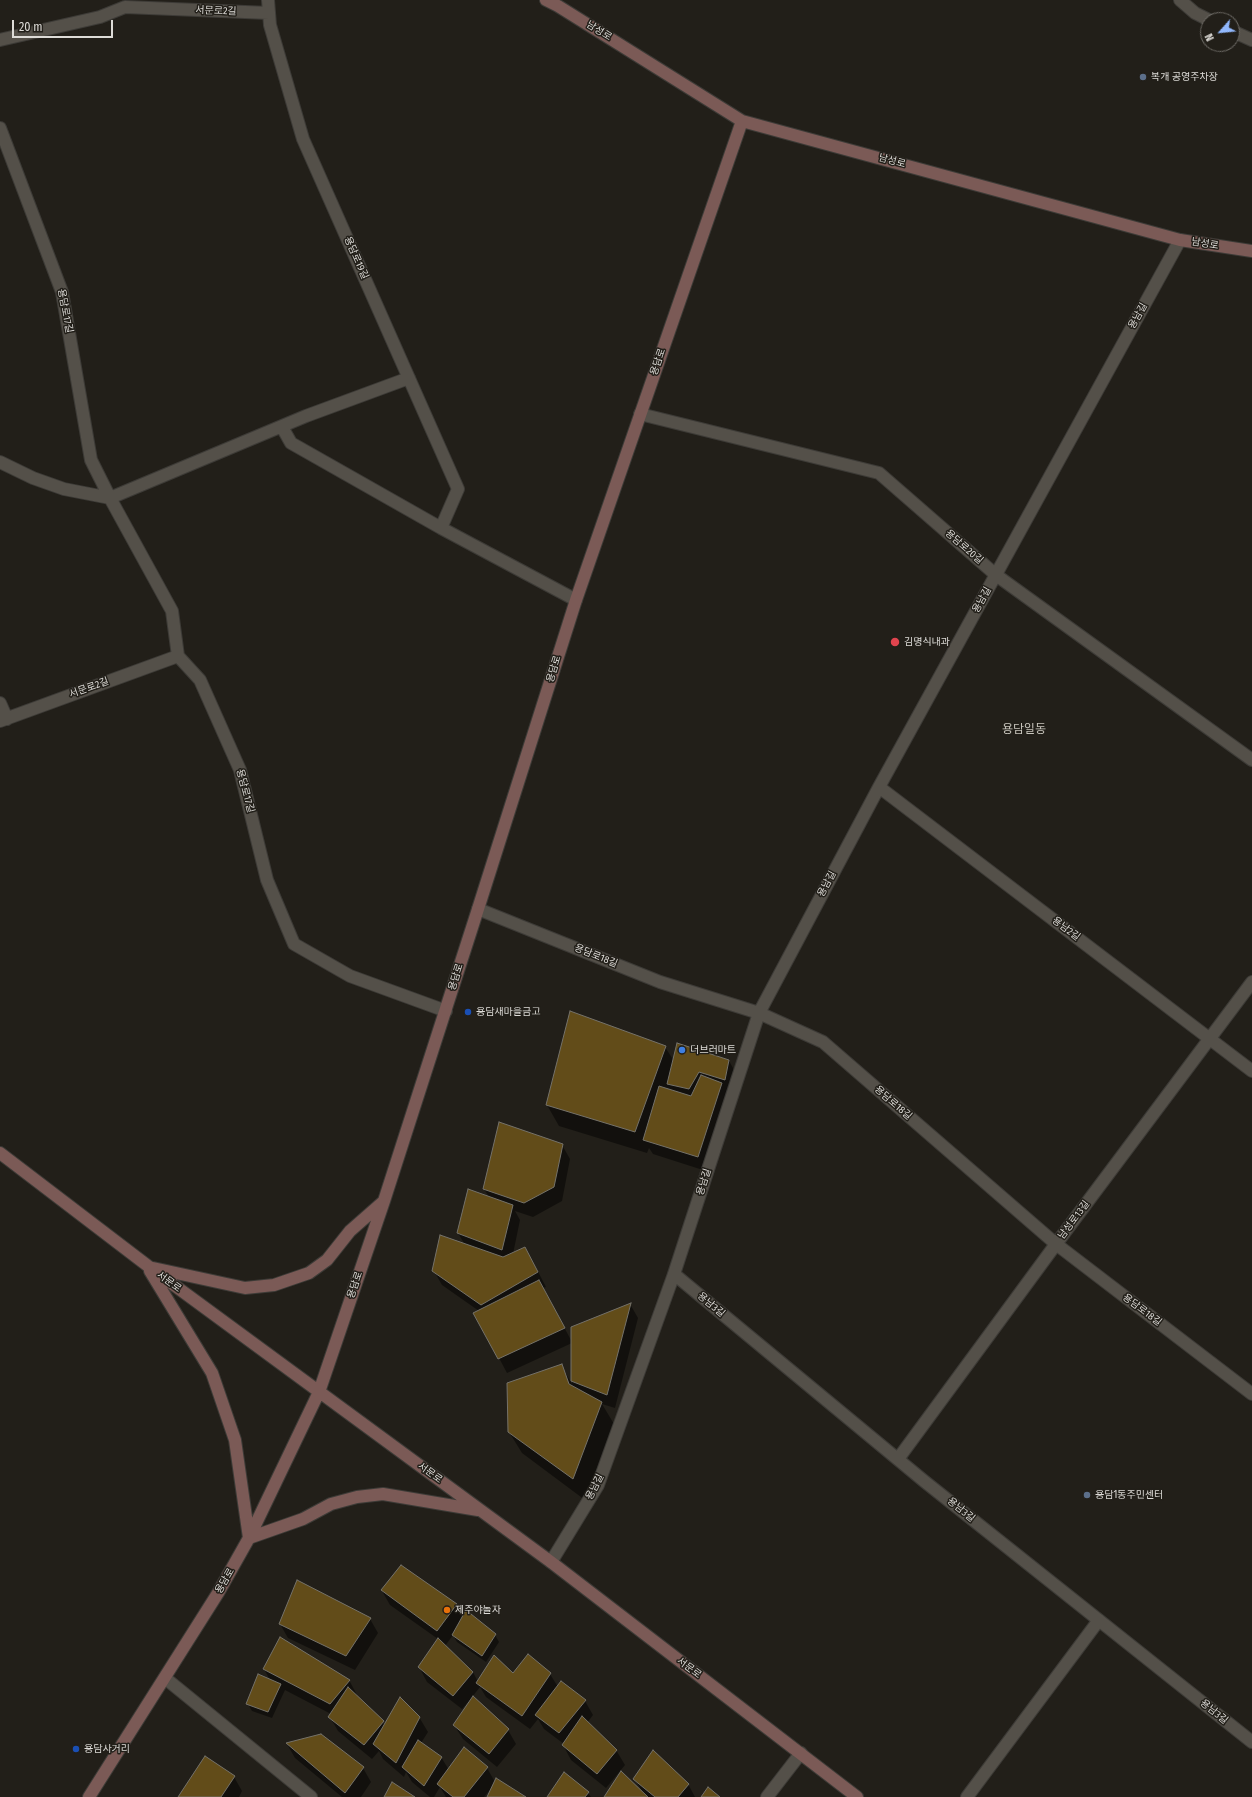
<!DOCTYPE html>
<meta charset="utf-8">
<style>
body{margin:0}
#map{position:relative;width:1252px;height:1797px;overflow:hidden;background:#221f19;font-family:"Fira Sans Condensed",sans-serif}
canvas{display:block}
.north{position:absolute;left:1200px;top:12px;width:40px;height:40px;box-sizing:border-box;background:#221f19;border:1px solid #6d6a65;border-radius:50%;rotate:243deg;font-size:11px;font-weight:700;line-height:16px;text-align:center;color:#dddbd7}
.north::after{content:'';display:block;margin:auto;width:14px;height:18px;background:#91b8fd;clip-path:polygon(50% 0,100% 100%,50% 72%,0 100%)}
.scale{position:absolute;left:12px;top:20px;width:101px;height:18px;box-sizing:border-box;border:2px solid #dddbd7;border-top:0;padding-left:5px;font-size:12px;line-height:14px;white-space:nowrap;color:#dddbd7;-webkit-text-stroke:3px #221f19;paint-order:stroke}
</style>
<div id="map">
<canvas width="1252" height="1797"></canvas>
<div class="north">N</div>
<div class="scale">20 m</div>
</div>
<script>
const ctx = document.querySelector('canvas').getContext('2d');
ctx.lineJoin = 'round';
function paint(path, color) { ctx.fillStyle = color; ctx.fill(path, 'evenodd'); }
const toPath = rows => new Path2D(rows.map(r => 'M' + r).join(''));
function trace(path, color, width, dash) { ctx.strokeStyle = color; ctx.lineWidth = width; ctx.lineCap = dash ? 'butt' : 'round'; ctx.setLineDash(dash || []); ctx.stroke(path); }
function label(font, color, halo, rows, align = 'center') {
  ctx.font = font + ' "Fira Sans Condensed","Noto Sans KR",sans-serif'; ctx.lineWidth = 3; ctx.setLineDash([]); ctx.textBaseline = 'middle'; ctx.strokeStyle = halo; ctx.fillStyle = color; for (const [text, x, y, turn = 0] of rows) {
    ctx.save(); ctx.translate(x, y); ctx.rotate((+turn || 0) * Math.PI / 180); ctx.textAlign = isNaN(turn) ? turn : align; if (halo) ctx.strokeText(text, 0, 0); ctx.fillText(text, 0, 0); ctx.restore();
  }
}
paint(toPath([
 [665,1047,674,1061,729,1061,737,1075,733,1094,726,1092,730,1099,706,1171,653,1154,649,1148,647,1153,559,1126,547,1105],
 [562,1145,570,1159,562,1201,533,1217,515,1211,520,1220,513,1254,533,1262,546,1287,543,1288,572,1342,630,1304,638,1318,615,1408,602,1404,614,1424,585,1500,522,1453,509,1432,561,1365,572,1384,572,1343,507,1373,499,1358,479,1311,442,1285,434,1271,465,1245,458,1233,489,1197,484,1189],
 [382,1591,456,1605,463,1616,495,1635,499,1642,486,1662,457,1642,453,1635,445,1646,473,1672,478,1682,513,1674,550,1674,558,1687,585,1701,593,1715,587,1723,616,1750,625,1765,606,1788,571,1760,563,1745,564,1744,544,1729,538,1719,530,1729,486,1697,480,1687,472,1697,508,1730,516,1744,497,1767,463,1739,454,1725,469,1703,468,1702,462,1709,427,1682,419,1667,438,1639,390,1605],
 [370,1619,378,1633,355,1670,288,1638,280,1624],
 [264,1669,349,1680,357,1695,356,1696,385,1725,419,1717,428,1732,421,1743,441,1757,449,1770,487,1768,495,1782,524,1797,488,1797,492,1787,484,1797,446,1797,440,1787,434,1797,430,1797,412,1782,406,1772,404,1777,383,1759,379,1751,372,1759,338,1731,330,1717,331,1714,285,1690,272,1718,252,1711,248,1704,270,1680],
 [287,1744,363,1768,371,1782,361,1797,342,1797,295,1758],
 [565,1774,588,1793,591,1797,548,1797],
 [234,1777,242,1791,239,1797,179,1797],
 [635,1779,688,1784,695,1797,605,1797,642,1791]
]), '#0007');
const building = toPath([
 [570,1011,666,1046,635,1132,546,1105,570,1011],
 [677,1043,729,1060,725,1080,699,1072,689,1089,667,1084,677,1043],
 [701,1075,722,1083,698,1157,643,1140,659,1086,691,1096,701,1075],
 [499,1122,563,1144,554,1187,524,1203,483,1189,499,1122],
 [468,1189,513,1205,502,1250,457,1233,468,1189],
 [440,1235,503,1257,525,1247,538,1272,481,1305,432,1271,440,1235],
 [539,1280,565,1328,498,1359,473,1313,539,1280],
 [631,1303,607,1395,571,1381,571,1327,631,1303],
 [562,1364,569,1384,602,1402,573,1479,508,1432,507,1383,562,1364],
 [401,1565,457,1604,437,1631,381,1590,401,1565],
 [297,1580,371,1618,346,1656,279,1624,297,1580],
 [466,1610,496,1634,482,1656,452,1635,466,1610],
 [280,1637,350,1680,330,1704,263,1669,280,1637],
 [438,1638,473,1672,453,1696,418,1667,438,1638],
 [528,1654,551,1673,522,1716,476,1683,494,1655,513,1673,528,1654],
 [258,1674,281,1684,268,1712,246,1704,258,1674],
 [561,1681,586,1700,559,1733,535,1715,561,1681],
 [348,1687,384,1721,364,1745,328,1717,348,1687],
 [473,1696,509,1729,489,1754,453,1725,473,1696],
 [400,1697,420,1717,396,1763,373,1744,400,1697],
 [582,1716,617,1750,597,1774,562,1745,582,1716],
 [321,1734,364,1767,345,1793,286,1743,321,1734],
 [418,1740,442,1757,424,1786,402,1767,418,1740],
 [464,1747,488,1767,464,1797,453,1797,437,1784,464,1747],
 [653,1750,689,1784,678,1797,655,1797,633,1779,653,1750],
 [205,1756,235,1776,221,1797,178,1797,205,1756],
 [621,1771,648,1797,604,1797,621,1771],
 [564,1772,589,1792,585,1797,547,1797,564,1772],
 [496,1778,526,1797,487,1797,496,1778],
 [392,1782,415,1797,384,1797,392,1782],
 [708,1787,720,1797,701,1797,708,1787]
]);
paint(building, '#624c19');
trace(building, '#75726a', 1);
const minor = toPath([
 [268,0,270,25,303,139,458,489,441,528],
 [1180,0,1195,13,1209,20],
 [1232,31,1252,40],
 [0,40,100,17,125,7,269,13],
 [0,128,62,292,91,460,110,498,306,416,409,378],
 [640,414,879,473,996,575,1252,760],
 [282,427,291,443,441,528,576,600],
 [0,462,33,478,64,489,110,498,172,611,178,656,200,680,240,770,267,880,294,944,350,976,446,1011],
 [0,703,7,719],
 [0,721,178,656],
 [879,787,1252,1071],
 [478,909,660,982,759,1013,823,1042,1056,1244,1252,1394],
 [674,1274,924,1481,1252,1742],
 [898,1459,1056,1244,1252,982],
 [551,1562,598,1485,674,1274,759,1013,879,787,1180,240],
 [165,1678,311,1797],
 [767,1797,801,1753],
 [967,1797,1099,1620]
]);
const secondary = toPath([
 [546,0,558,6,742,121,1180,240,1252,251],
 [0,1153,148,1266,551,1562,857,1797],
 [153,1268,245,1288,274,1285,309,1273,327,1260,350,1231,383,1202],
 [150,1271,212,1373,235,1440,249,1538,303,1519,331,1504,357,1497,383,1494,478,1510],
 [89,1797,218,1593,249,1538,319,1392,384,1201,478,909,576,600,742,121]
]);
trace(minor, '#3d3b37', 14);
trace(secondary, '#3d3b37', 14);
trace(minor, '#545049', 12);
trace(secondary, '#7b5a56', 12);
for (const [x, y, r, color] of [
 [1143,77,4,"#5c6f8a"],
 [895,642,5,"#e0444e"],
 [468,1012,4,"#1a4fb4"],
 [682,1050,4,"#3f7fe0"],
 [1087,1495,4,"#5c6f8a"],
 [447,1610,4,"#e8710a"],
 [76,1749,4,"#1a4fb4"]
]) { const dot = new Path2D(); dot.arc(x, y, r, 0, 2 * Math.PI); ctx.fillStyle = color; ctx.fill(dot); trace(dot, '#221f19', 1.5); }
label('10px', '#dddbd7', '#221f19', [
 ["서문로2길",216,11,2],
 ["남성로",599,31,32],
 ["남성로",892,161,15],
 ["남성로",1205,244,9],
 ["용담로19길",356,258,66],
 ["용담로17길",65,311,79],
 ["용남길",1138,316,-61],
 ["용담로",658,362,-71],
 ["용담로20길",964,547,41],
 ["용남길",982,600,-61],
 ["용담로",554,669,-73],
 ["서문로2길",89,688,-20],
 ["용담로17길",245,791,75],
 ["용남길",827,884,-62],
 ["용남2길",1066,929,37],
 ["용담로18길",596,956,22],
 ["용담로",456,977,-72],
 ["용담로18길",893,1103,41],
 ["용남길",704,1182,-72],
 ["남성로13길",1074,1220,-53],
 ["서문로",169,1282,36],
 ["용담로",355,1285,-71],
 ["용남3길",711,1305,40],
 ["용담로18길",1142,1310,37],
 ["서문로",430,1473,36],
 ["용남길",595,1487,-63],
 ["용남3길",961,1510,39],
 ["용담로",225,1581,-60],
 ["서문로",689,1668,37],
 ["용남3길",1214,1712,39]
]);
label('10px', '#dddbd7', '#221f19', [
 ["복개 공영주차장",1151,77],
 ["김명식내과",904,642],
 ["용담새마을금고",476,1012],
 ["더브러마트",690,1050],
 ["용담1동주민센터",1095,1495],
 ["제주야놀자",455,1610],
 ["용담사거리",84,1749]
], 'left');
label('12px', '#c8c5bc', '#221f19', [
 ["용담일동",1024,730]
]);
</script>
